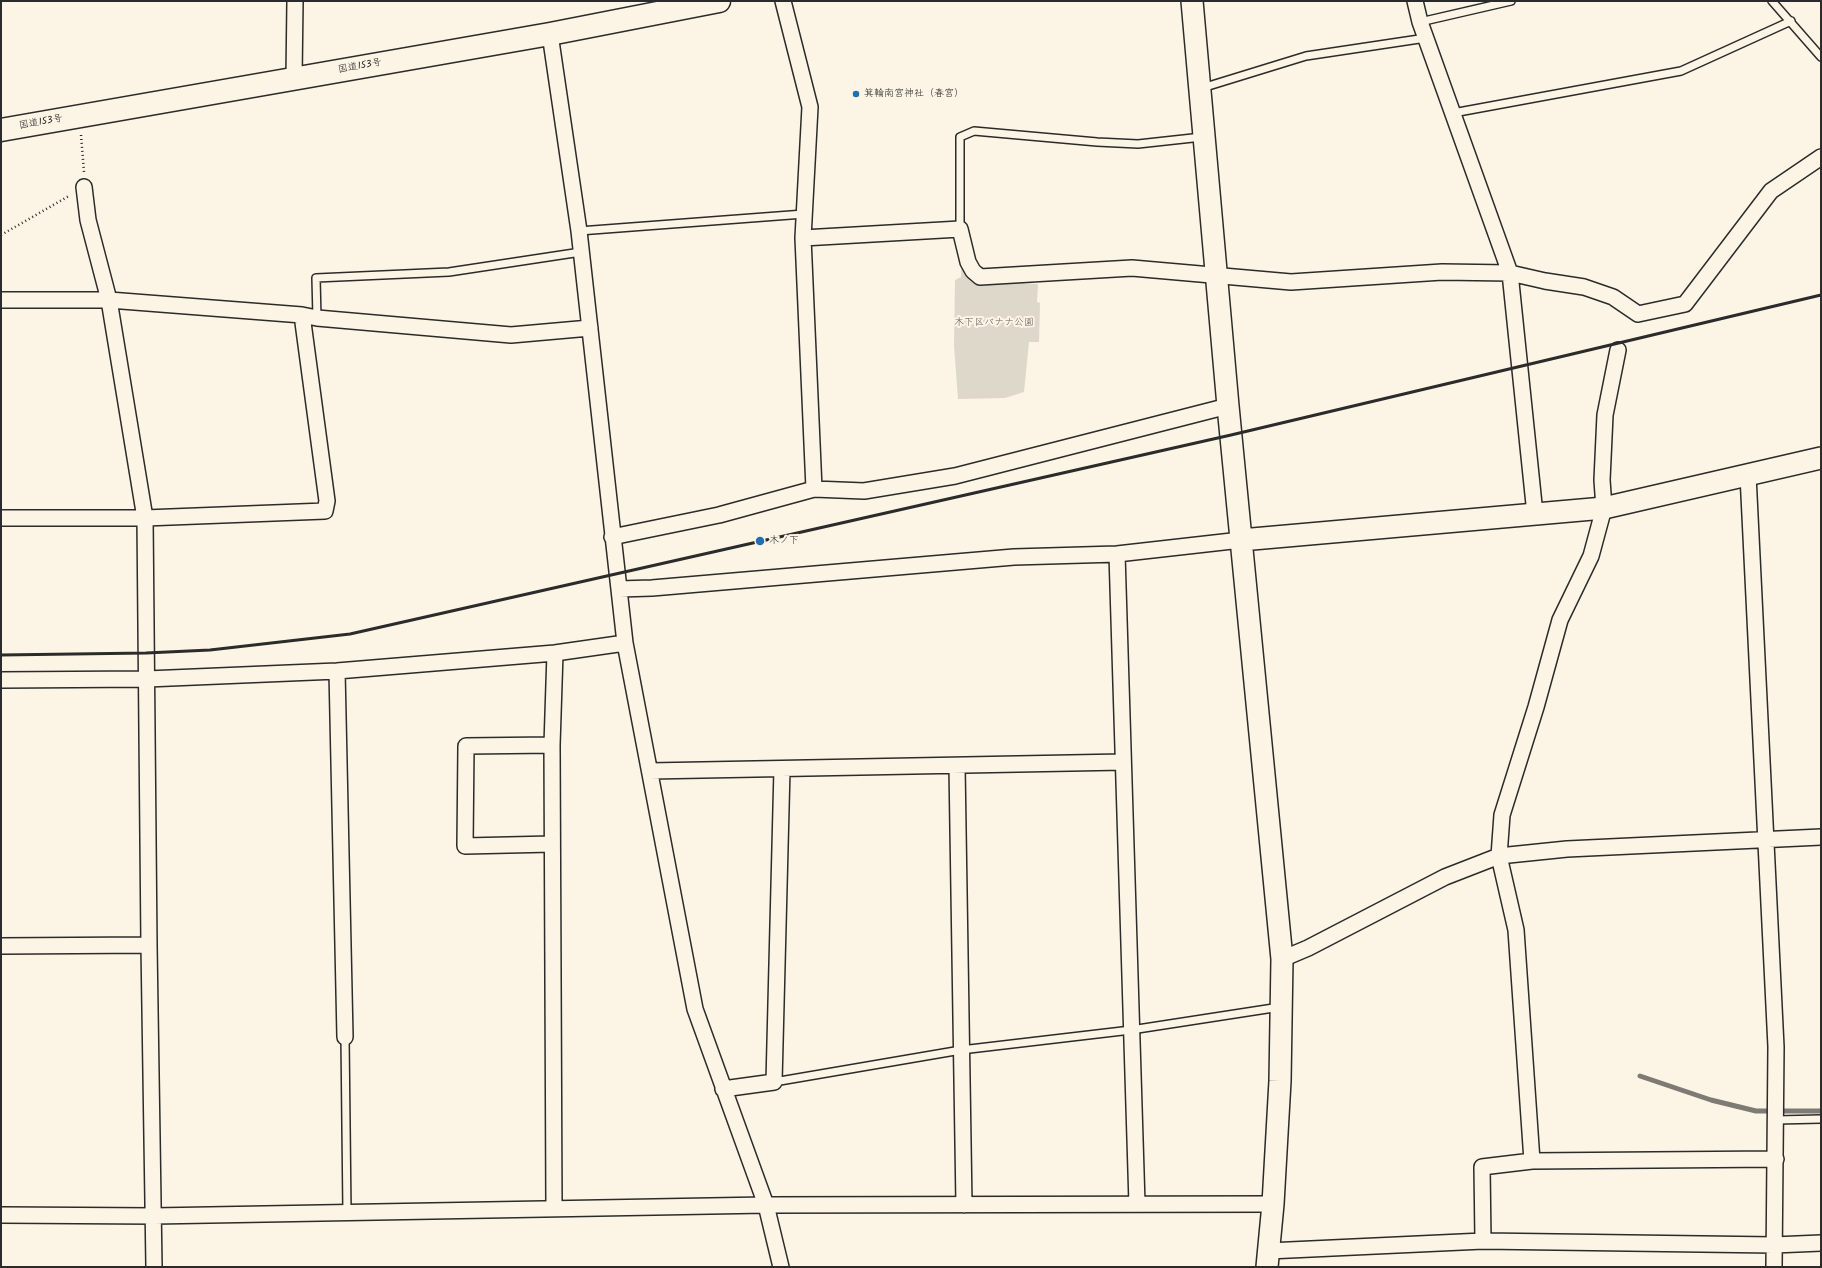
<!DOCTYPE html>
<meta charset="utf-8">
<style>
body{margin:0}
#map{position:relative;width:1822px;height:1268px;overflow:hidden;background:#fcf5e5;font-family:Kalam,sans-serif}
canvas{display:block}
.frame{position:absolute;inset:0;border:2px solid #2b2b2b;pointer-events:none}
</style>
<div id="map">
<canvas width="1822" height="1268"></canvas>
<div class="frame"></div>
</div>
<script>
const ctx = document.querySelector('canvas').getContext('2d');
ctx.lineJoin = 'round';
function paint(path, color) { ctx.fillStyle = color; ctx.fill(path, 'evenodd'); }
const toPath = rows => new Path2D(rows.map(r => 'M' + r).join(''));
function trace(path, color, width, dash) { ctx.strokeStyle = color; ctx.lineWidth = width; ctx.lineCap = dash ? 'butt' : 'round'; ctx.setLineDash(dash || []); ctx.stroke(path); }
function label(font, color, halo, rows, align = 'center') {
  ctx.font = font + ' Kalam,"Klee One",sans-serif'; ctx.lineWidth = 4; ctx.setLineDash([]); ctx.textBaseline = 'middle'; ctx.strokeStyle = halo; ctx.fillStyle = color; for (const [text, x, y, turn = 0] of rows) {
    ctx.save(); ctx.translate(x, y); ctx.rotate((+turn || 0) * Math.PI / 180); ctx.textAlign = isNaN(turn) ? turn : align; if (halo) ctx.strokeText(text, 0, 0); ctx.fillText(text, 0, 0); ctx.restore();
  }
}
paint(toPath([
 [962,248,976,281,1038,284,1037,302,1040,303,1039,342,1029,342,1024,392,1005,398,958,399,954,346,955,280,961,277]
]), '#ded8ca');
trace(toPath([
 [1640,1076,1711,1100,1756,1111,1821,1111]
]), '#7d7b74', 5);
const lane = toPath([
 [1772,1,1821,57],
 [1420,22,1511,1],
 [1202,88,1306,56,1426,38],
 [1453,113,1681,71,1791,21],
 [960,229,960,137,974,131,1097,142,1138,144,1202,137],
 [579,231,804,214],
 [317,318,316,278,449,272,581,252],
 [345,1037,347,1213],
 [774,1082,961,1050,1131,1030,1280,1007],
 [1776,1120,1821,1119]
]);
const street = toPath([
 [783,1,810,107,803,238,814,489],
 [1415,1,1420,22,1510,273,1535,514],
 [550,34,579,231,625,643,695,1009,766,1205,781,1267],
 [294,78,295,1],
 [84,187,88,220,109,300,145,518,149,945,154,1267],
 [803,238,960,229,968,262,973,271,980,277,1132,268,1291,282,1442,272,1510,273,1545,281,1584,287,1613,297,1638,314,1685,304,1771,191,1821,157],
 [1,300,109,300,302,315,317,318,511,335,590,328],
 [1618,350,1605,415,1602,480,1604,508,1591,556,1560,620,1536,707,1502,815,1499,856,1516,930,1532,1161,1776,1159],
 [1748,475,1776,1047,1774,1267],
 [1,518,145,518,325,511,327,501,302,315],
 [612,537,719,515,814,489,864,491,955,476,1228,406],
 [1117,554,1137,1204],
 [619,589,652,588,1014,557,1117,554,1241,540],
 [337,671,345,1037],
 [1,680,147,679,337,671,555,653,625,643],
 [552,745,466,746,465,846,552,844],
 [957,766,964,1205],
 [650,771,1123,762],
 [1,946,149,945],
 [1282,959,1308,948,1445,877,1499,856,1567,849,1821,837],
 [723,1089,774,1082,782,769],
 [554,1209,552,745,555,653],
 [1,1215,154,1216,766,1205,1273,1204],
 [1483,1241,1482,1167,1532,1161],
 [1268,1251,1483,1241,1774,1245,1821,1243]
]);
const secondary = toPath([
 [1192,1,1228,406,1282,959,1280,1081,1273,1204,1267,1267],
 [1241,540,1604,508,1821,458]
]);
const highway = toPath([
 [1,130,550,34,719,1]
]);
trace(lane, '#2b2b2b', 10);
trace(street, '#2b2b2b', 18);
trace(secondary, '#2b2b2b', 24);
trace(highway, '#2b2b2b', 25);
trace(toPath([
 [81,135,84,172],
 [1,235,69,196]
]), '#2b2b2b', 2.5, [1, 3]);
trace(lane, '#fcf5e5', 7);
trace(street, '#fcf5e5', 15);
trace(secondary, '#fcf5e5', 21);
trace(highway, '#fcf5e5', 22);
trace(toPath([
 [1,655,146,653,210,650,350,634,1231,435,1821,295]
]), '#2b2b2b', 3);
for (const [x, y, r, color] of [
 [856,94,4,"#1f6fb2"],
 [760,541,5,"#1f6fb2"]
]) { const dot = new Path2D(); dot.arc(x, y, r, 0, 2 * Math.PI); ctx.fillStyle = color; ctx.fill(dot); trace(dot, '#fcf5e5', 1.5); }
label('10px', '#2b2b2b', '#fcf5e5', [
 ["国道153号",360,67,-10],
 ["国道153号",41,123,-10]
]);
label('10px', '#2b2b2b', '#fcf5e5', [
 ["箕輪南宮神社（春宮）",864,94],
 ["木ノ下",769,541]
], 'left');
label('10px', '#585653', '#fcf5e5', [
 ["木下区バナナ公園",994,323]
]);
</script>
